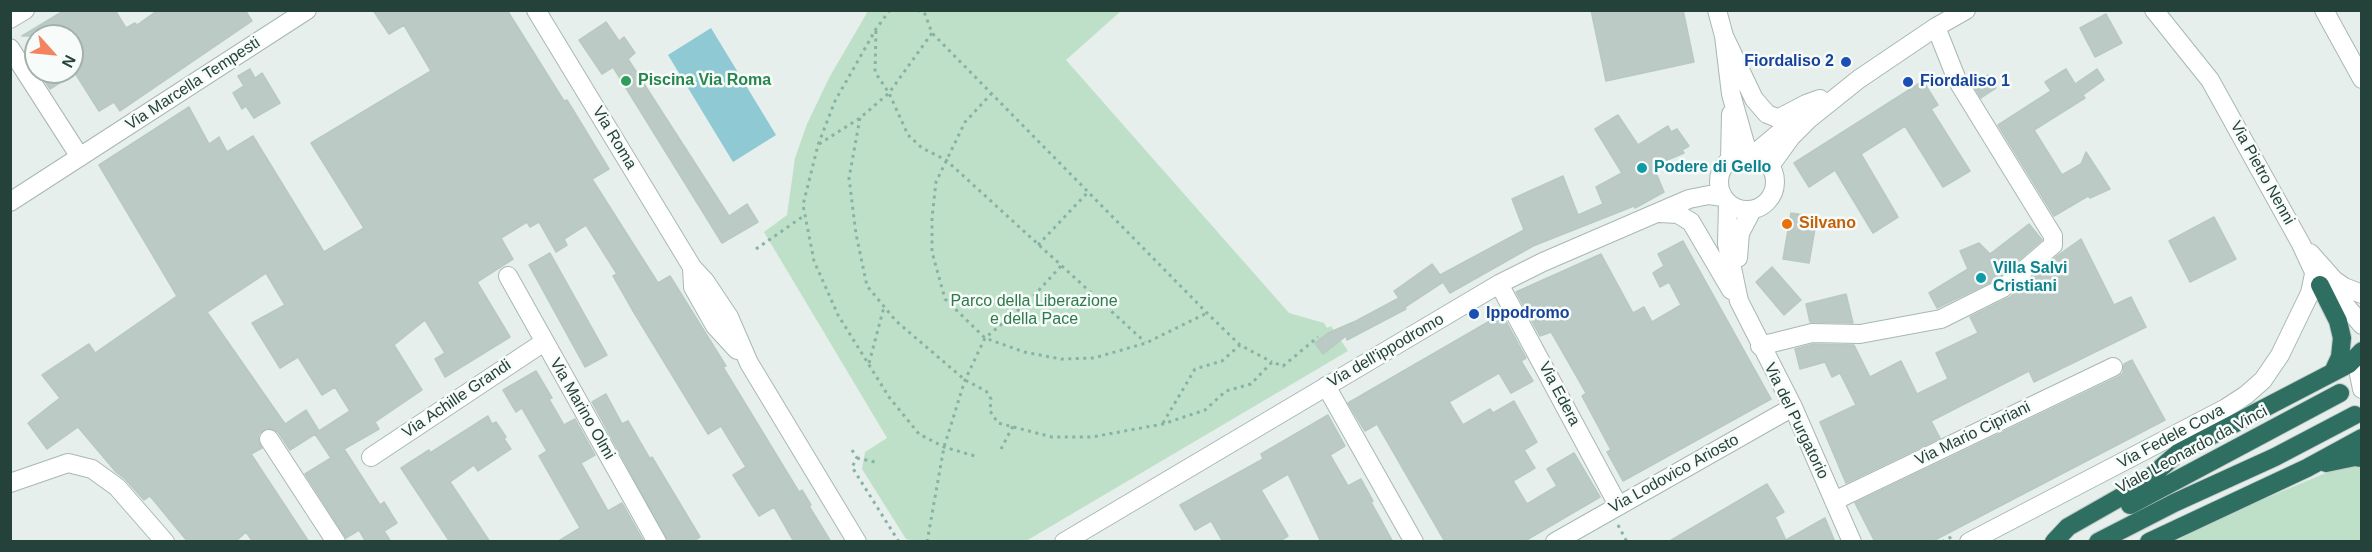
<!DOCTYPE html>
<style>
body{margin:0}
#map{position:relative;width:2372px;height:552px;overflow:hidden;background:#e6efeb;font-family:Helvetica,sans-serif}
canvas{display:block}
.frame{position:absolute;inset:0;border:12px solid #24423a;pointer-events:none}
.north{position:absolute;left:24px;top:24px;width:60px;height:60px;box-sizing:border-box;background:#f7fbf9;border:2px solid #a3b1ad;border-radius:50%;rotate:117deg;font-size:16px;font-weight:700;line-height:24px;text-align:center;color:#24423a}
.north::after{content:'';display:block;margin:auto;width:21px;height:27px;background:#f4845f;clip-path:polygon(50% 0,100% 100%,50% 72%,0 100%)}
</style>
<div id="map">
<canvas width="2372" height="552"></canvas>
<div class="frame"></div>
<div class="north">N</div>
</div>
<script>
const ctx = document.querySelector('canvas').getContext('2d');
ctx.lineJoin = 'round';
function paint(path, color) { ctx.fillStyle = color; ctx.fill(path, 'evenodd'); }
const toPath = rows => new Path2D(rows.map(r => 'M' + r).join(''));
function trace(path, color, width, dash) { ctx.strokeStyle = color; ctx.lineWidth = width; ctx.lineCap = dash ? 'butt' : 'round'; ctx.setLineDash(dash || []); ctx.stroke(path); }
function label(font, color, halo, rows, align = 'center') {
  ctx.font = font + ' Helvetica,sans-serif'; ctx.lineWidth = 5; ctx.setLineDash([]); ctx.textBaseline = 'middle'; ctx.strokeStyle = halo; ctx.fillStyle = color; for (const [text, x, y, turn = 0] of rows) {
    ctx.save(); ctx.translate(x, y); ctx.rotate((+turn || 0) * Math.PI / 180); ctx.textAlign = isNaN(turn) ? turn : align; if (halo) ctx.strokeText(text, 0, 0); ctx.fillText(text, 0, 0); ctx.restore();
  }
}
paint(toPath([
 [868,11,1121,11,1066,60,1289,313,1324,323,1327,328,1331,326,1348,351,1026,541,915,541,906,539,862,469,865,452,887,438,764,232,787,215,795,158,807,124,829,78],
 [2361,463,2361,541,2174,542,2221,517,2340,467]
]), '#bfe0c8');
paint(toPath([
 [711,28,776,135,733,162,668,55]
]), '#8ec9d4');
const building = toPath([
 [65,10,115,10,126,28,135,23,137,25,158,10,245,10,252,21,120,111,114,102,99,111,75,73,50,89,43,78,53,72,74,72,72,68,72,36,22,36,65,10],
 [373,10,507,10,564,101,567,100,609,169,592,179,658,283,670,276,675,284,726,366,723,367,799,492,802,490,811,505,809,506,831,542,794,542,774,507,759,516,733,475,746,467,721,426,708,434,633,311,613,276,617,274,586,225,564,239,567,245,556,252,539,222,530,227,527,222,501,238,513,259,477,282,510,337,445,377,435,359,445,353,425,320,394,345,422,390,375,422,379,429,344,449,380,505,384,502,397,523,384,531,391,542,366,542,359,530,346,538,305,474,331,458,315,434,290,450,278,432,268,428,259,434,258,440,262,448,251,454,309,542,253,542,246,532,235,542,188,542,150,496,144,500,125,479,116,472,78,427,47,449,28,423,60,398,42,375,89,344,95,353,177,296,99,165,189,107,209,144,219,137,227,152,253,136,324,252,364,228,311,143,431,71,404,25,389,34,373,10],
 [266,273,285,305,252,323,280,368,298,357,322,395,335,387,350,411,319,431,306,410,285,424,207,312,266,273],
 [1591,10,1683,10,1694,62,1606,81,1591,10],
 [2106,14,2122,43,2095,57,2080,28,2106,14],
 [606,22,619,41,624,37,635,53,628,59,729,216,747,204,758,222,722,243,613,67,602,74,579,40,606,22],
 [250,69,255,78,262,73,280,103,254,118,246,106,242,109,233,93,244,86,238,76,250,69],
 [2066,69,2075,84,2097,69,2104,80,2083,95,2085,98,2034,130,2062,175,2081,164,2086,152,2110,189,2090,198,2088,196,2054,216,1998,125,2051,91,2045,82,2066,69],
 [1988,75,1996,88,1981,98,1973,85,1988,75],
 [1923,81,1938,105,1931,109,1970,171,1943,187,1905,126,1861,154,1898,217,1873,233,1835,170,1809,187,1794,163,1923,81],
 [1618,115,1638,145,1668,126,1671,132,1677,129,1689,146,1682,150,1684,153,1653,166,1664,192,1635,208,1634,206,1533,246,1450,293,1443,282,1405,307,1406,309,1347,340,1346,336,1323,354,1315,343,1328,333,1356,321,1399,298,1394,291,1432,264,1440,275,1524,230,1512,199,1563,176,1578,215,1603,204,1596,187,1622,173,1595,129,1618,115],
 [1791,213,1817,217,1809,263,1783,259,1791,213],
 [2214,217,2236,259,2190,282,2169,241,2214,217],
 [2029,224,2042,240,1997,279,1937,308,1929,293,1968,269,1960,251,1979,243,1990,254,2029,224],
 [2081,239,2114,305,2131,297,2146,327,2034,382,2029,371,1931,421,1940,438,1846,483,1820,422,1856,405,1840,373,1832,377,1825,362,1800,369,1795,349,1813,344,1854,345,1870,377,1901,361,1917,394,1948,379,1936,353,1978,333,1970,317,2010,297,2057,256,2081,239],
 [1683,241,1771,399,1623,481,1607,452,1611,450,1582,396,1586,393,1551,332,1540,336,1516,292,1601,254,1633,313,1644,307,1652,322,1681,305,1669,282,1660,287,1653,273,1664,266,1658,254,1683,241],
 [550,253,607,355,585,367,529,265,550,253],
 [1772,267,1801,300,1784,315,1756,282,1772,267],
 [1846,294,1853,323,1810,322,1806,304,1846,294],
 [1502,314,1526,358,1521,361,1533,381,1511,393,1499,373,1449,402,1463,425,1490,409,1493,413,1514,401,1537,442,1524,450,1535,468,1513,481,1527,504,1557,486,1547,469,1574,453,1600,497,1523,542,1445,542,1377,424,1365,431,1348,403,1502,314],
 [2132,360,2165,420,1931,542,1875,542,1855,503,2118,377,2123,373,2124,364,2132,360],
 [536,371,552,398,549,399,564,425,575,419,595,455,581,463,608,511,622,503,644,542,557,542,580,528,539,456,547,451,522,408,516,412,503,390,536,371],
 [606,394,622,424,628,421,650,459,652,457,700,537,693,542,668,542,592,402,606,394],
 [1328,415,1345,446,1330,455,1348,486,1361,479,1373,501,1371,502,1393,542,1321,542,1288,474,1261,490,1288,536,1278,542,1223,542,1211,521,1195,530,1180,505,1263,459,1261,454,1328,415],
 [488,416,492,424,496,422,506,437,504,439,511,449,478,471,474,465,450,482,490,542,450,542,401,468,429,450,430,453,488,416],
 [1767,484,1784,512,1775,517,1786,540,1825,518,1835,542,1668,542,1767,484]
]);
paint(building, '#bbcac4');
trace(building, '#b8c9c2', 1.5);
const minor = toPath([
 [536,10,692,267,705,281,729,317,749,363,857,542],
 [1717,10,1724,36,1731,94,1748,154],
 [2154,10,2210,80,2301,244,2320,285,2346,306,2362,325],
 [2324,10,2362,79],
 [10,19,25,10],
 [1724,36,1754,99,1767,114,1777,118,1781,117,1806,104,1820,99],
 [10,48,80,157],
 '1719 182a28 28 0 1 1 56 0a28 28 0 1 1-56 0Z',
 [1753,155,1797,118],
 [1730,160,1731,114],
 [1770,166,1791,137,1809,119,1859,79,1936,27,1966,10],
 [10,202,307,10],
 [1728,203,1727,244,1739,301,1793,407,1852,542],
 [1659,213,1678,214,1691,222,1731,290],
 [2310,253,2334,280,2344,287,2362,294],
 [1738,258,1740,233,1752,210],
 [692,267,693,287,715,326,737,350],
 [508,276,657,542],
 [1499,284,1618,505],
 [1760,346,1812,333,1860,334,1941,319,2003,288,2053,245,2053,236,1957,80,1936,27],
 [2362,353,2359,374,2362,389],
 [1326,386,1414,542],
 [269,439,336,542],
 [371,457,544,342],
 [10,483,68,463,92,469,117,487,165,542],
 [1834,501,2113,367],
 [1064,542,1499,284,1543,262,1689,199,1709,195,1723,197],
 [1555,542,1793,407],
 [1969,542,2226,408,2246,395,2263,380,2280,355,2310,293,2314,274]
]);
const highway = toPath([
 [2320,285,2338,321,2342,338,2340,357,2333,372],
 [2326,463,2355,457,2362,458],
 [2130,505,2340,393],
 [2054,542,2068,527,2140,486,2178,453,2349,364,2362,351],
 [2098,542,2174,503,2275,457,2355,415],
 [2149,542,2307,468,2362,438]
]);
trace(minor, '#a8b8b2', 20);
trace(highway, '#c2cac8', 20);
trace(toPath([
 [890,10,876,29,835,101,818,145,803,205,814,261,838,315,889,397,919,434,944,447,975,456],
 [917,10,925,14,932,33,1207,313,1240,345,1272,362],
 [876,31,875,72,889,93,908,135,922,148,946,160,1145,342],
 [992,93,965,122,936,182,932,218,932,252,945,299,985,338,1024,352,1061,359,1094,358,1146,343,1207,313],
 [860,118,849,178,856,234,867,286,896,321,965,380,986,391,991,399,990,411,998,423,1052,437,1092,437,1163,424,1205,410,1226,391,1251,384,1272,362,1283,366,1318,337],
 [819,144,860,118,889,93,932,33],
 [1038,245,1089,191],
 [756,249,805,215],
 [869,363,884,307],
 [1163,423,1195,369,1222,361,1240,345],
 [1001,449,1013,426],
 [852,450,857,458,852,467,899,542],
 [857,458,879,463],
 [1618,525,1627,542],
 [927,542,944,447,965,380,985,338,1028,302,1061,266],
 [1942,542,1953,536]
]), '#86b3a5', 3, [3, 4.5]);
trace(minor, '#fff', 18);
trace(highway, '#2f6f62', 18);
for (const [x, y, r, color] of [
 [1846,62,6,"#1a4fb4"],
 [626,81,6,"#2e9e5b"],
 [1908,82,6,"#1a4fb4"],
 [1642,168,6,"#0f9aa8"],
 [1787,224,6,"#e8710a"],
 [1981,278,6,"#0f9aa8"],
 [1474,314,6,"#1a4fb4"]
]) { const dot = new Path2D(); dot.arc(x, y, r, 0, 2 * Math.PI); ctx.fillStyle = color; ctx.fill(dot); trace(dot, '#f7fbf9', 2); }
label('bold 16px', '#164399', '#f7fbf9', [
 ["Fiordaliso 2",1834,62,"right"],
 ["Fiordaliso 1",1920,82],
 ["Ippodromo",1486,314]
], 'left');
label('bold 16px', '#27864d', '#f7fbf9', [
 ["Piscina Via Roma",638,81]
], 'left');
label('16px', '#24423a', '#f7fbf9', [
 ["Via Marcella Tempesti",193,84,-33],
 ["Via Roma",614,138,59],
 ["Via Pietro Nenni",2262,173,61],
 ["Via dell'ippodromo",1386,351,-30],
 ["Via Edera",1559,394,62],
 ["Via Achille Grandi",457,399,-34],
 ["Via Marino Olmi",582,409,60],
 ["Via del Purgatorio",1796,421,64],
 ["Via Mario Cipriani",1973,434,-26],
 ["Via Fedele Cova",2171,437,-28],
 ["Viale Leonardo da Vinci",2192,450,-28],
 ["Via Lodovico Ariosto",1674,474,-29]
]);
label('bold 16px', '#0d838f', '#f7fbf9', [
 ["Podere di Gello",1654,168],
 ["Villa Salvi",1993,269],
 ["Cristiani",1993,287]
], 'left');
label('bold 16px', '#c56008', '#f7fbf9', [
 ["Silvano",1799,224]
], 'left');
label('16px', '#2d7a4b', '#f7fbf9', [
 ["Parco della Liberazione",1034,302],
 ["e della Pace",1034,320]
]);
</script>
